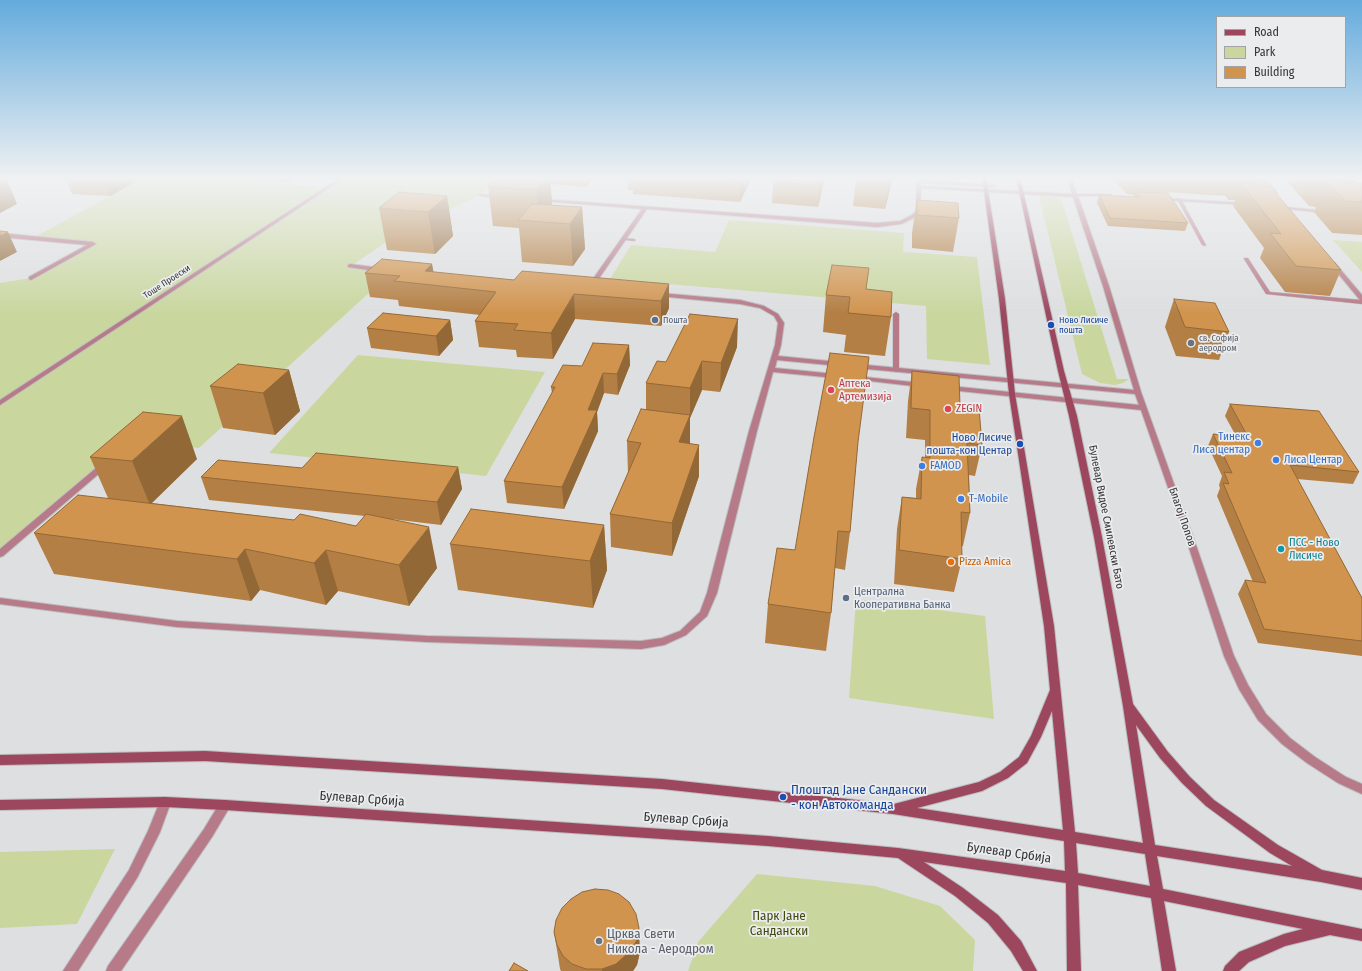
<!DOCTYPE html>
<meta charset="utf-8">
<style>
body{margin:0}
#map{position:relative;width:1362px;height:971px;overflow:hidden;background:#dedfe1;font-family:"Fira Sans Condensed",sans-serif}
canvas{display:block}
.legend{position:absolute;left:1216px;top:16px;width:130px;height:72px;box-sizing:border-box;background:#ebecee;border:1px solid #a2a3a4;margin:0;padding:5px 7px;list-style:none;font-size:12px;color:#353536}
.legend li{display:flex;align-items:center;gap:8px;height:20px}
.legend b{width:20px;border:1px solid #a2a3a4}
</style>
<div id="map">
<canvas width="1362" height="971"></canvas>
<ul class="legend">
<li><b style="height:5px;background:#9d475f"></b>Road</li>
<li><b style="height:11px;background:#c9d79f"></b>Park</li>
<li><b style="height:11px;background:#d1944f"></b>Building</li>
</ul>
</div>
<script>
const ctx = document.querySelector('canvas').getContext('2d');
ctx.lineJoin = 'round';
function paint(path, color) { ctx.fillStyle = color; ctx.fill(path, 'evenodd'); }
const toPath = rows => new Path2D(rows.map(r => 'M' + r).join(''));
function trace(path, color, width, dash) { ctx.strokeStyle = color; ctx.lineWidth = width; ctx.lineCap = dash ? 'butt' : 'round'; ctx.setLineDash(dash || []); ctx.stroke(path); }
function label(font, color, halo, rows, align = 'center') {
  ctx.font = font + ' "Fira Sans Condensed",sans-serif'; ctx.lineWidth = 3.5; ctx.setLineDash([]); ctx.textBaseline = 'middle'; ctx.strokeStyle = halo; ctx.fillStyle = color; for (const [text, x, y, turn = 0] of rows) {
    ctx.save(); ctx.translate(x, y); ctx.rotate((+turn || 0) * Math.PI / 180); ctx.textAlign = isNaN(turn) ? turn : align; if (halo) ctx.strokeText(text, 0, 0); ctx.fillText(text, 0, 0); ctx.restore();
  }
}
paint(toPath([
 [144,177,215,177,328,188,344,177,500,177,481,195,398,234,351,266,393,271,199,448,135,441,0,550,0,283,31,278,92,244,33,238],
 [1039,196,1061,198,1117,379,1129,379,1123,383,1115,385,1100,383,1082,374],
 [729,220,904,233,903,252,977,257,990,365,927,359,926,306,610,279,631,245,715,252],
 [1333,240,1362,242,1362,272],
 [358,355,545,372,486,476,269,453],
 [856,599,985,616,994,719,849,698],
 [115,849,77,924,0,928,0,852],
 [757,874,875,886,940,906,975,940,973,971,688,971,698,942]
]), '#c9d79f');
const lane = toPath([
 [1178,198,1181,199,1206,245,1206,246,1202,245,1177,199,1178,198],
 [622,238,634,239,636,240,634,241,624,240,622,240,622,238],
 [1244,258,1248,258,1270,292,1362,300,1362,304,1266,294,1244,259,1244,258],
 [896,312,899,314,899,370,896,372,893,370,893,314,896,312]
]);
const street = toPath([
 [8,177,13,177,0,183,0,180,8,177],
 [236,177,251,177,288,180,290,181,288,182,238,178,236,177],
 [341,177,346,177,0,405,0,400,341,177],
 [917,177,921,177,921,180,993,185,995,186,993,187,921,183,921,186,1072,194,1067,177,1071,177,1077,194,1111,194,1111,196,1078,196,1109,286,1141,392,1197,548,1234,656,1248,685,1266,714,1290,738,1315,757,1346,777,1362,784,1362,794,1338,783,1307,763,1282,744,1258,720,1239,689,1224,656,1189,548,1141,410,950,390,947,388,950,386,1139,405,1135,394,856,368,853,366,856,364,1134,390,1103,286,1073,197,921,188,920,211,916,217,901,224,877,227,647,209,593,287,591,288,588,286,642,209,541,201,539,200,541,199,877,223,900,221,912,215,916,211,917,177],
 [1259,177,1263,177,1277,192,1277,194,1273,194,1259,177],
 [479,194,500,196,502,197,500,198,481,196,479,195,479,194],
 [1161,198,1245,203,1247,204,1245,205,1163,200,1161,200,1161,198],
 [1276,206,1325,211,1327,212,1325,213,1278,208,1276,208,1276,206],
 [0,233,93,242,96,244,31,280,29,279,29,277,87,245,0,237,0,233],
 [1333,262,1335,263,1362,295,1362,301,1360,300,1331,265,1330,264,1333,262],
 [350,264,381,268,384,270,381,272,348,267,348,265,350,264],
 [660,293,740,300,764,306,778,314,784,323,781,345,778,356,839,362,842,364,839,366,777,360,775,368,835,374,838,376,835,378,773,372,757,431,717,593,707,616,686,635,664,645,641,649,427,642,177,627,0,604,0,598,177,621,427,636,641,641,662,638,680,631,700,612,707,593,749,431,775,345,778,323,774,316,760,308,740,304,658,296,657,295,660,293],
 [855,376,921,383,924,385,921,387,853,379,853,377,855,376],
 [102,463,108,463,109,465,3,556,0,557,0,549,102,463],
 [165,797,169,799,171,802,160,832,137,878,78,971,63,971,129,870,148,831,161,799,165,797],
 [225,800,229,801,231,805,212,837,121,971,106,971,108,966,204,829,221,801,225,800]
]);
const secondary = toPath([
 [982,177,986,177,1005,299,1015,394,1054,626,1075,832,1143,843,1123,706,1094,537,1069,416,1058,371,1016,177,1020,177,1064,371,1077,416,1102,537,1133,704,1168,752,1190,777,1214,800,1278,845,1322,870,1362,878,1362,890,1321,882,1157,856,1163,889,1362,929,1362,941,1330,935,1285,946,1249,962,1239,971,1223,971,1225,966,1239,952,1284,934,1303,929,1164,901,1176,971,1162,971,1151,898,1078,885,1081,971,1067,971,1066,883,924,862,963,888,998,915,1021,941,1037,971,1023,971,1011,951,988,923,955,896,898,858,768,846,225,810,165,807,0,810,0,800,165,797,225,800,768,836,898,848,1065,871,1064,841,893,814,662,789,205,761,0,765,0,755,205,751,662,779,894,804,979,782,1000,772,1019,757,1031,736,1050,690,1044,626,1009,394,999,299,982,177],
 [1052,711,1063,830,917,808,982,791,1008,778,1027,763,1041,737,1052,711],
 [1136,725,1160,758,1182,783,1206,806,1270,853,1292,866,1155,845,1136,725],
 [1076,843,1145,854,1150,886,1078,873,1076,843]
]);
trace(lane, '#bcbdbf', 1);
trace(street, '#bcbdbf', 2);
trace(secondary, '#bcbdbf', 2);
paint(lane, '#b77a88');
paint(street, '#b77a88');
paint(secondary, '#9d475f');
paint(toPath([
 [65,177,144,177,110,196,72,194],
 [498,177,595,177,586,187,550,184,552,205,582,207,585,249,573,266,522,262,519,228,493,226,488,186],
 [627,177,825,177,818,207,772,203,773,182,773,180,751,179,740,202,633,194,633,190,628,190],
 [856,177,893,177,885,209,853,206],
 [1113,177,1265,177,1262,185,1341,270,1330,296,1285,292,1260,258,1264,248,1233,206,1235,200,1228,200,1226,196,1164,192,1163,193,1188,223,1185,231,1108,226,1097,203,1099,195,1134,197,1134,195,1127,194,1113,180],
 [1283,177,1350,177,1355,181,1354,182,1362,183,1362,235,1332,233,1314,212,1316,207,1309,206],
 [447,196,453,236,435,254,387,250,379,208],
 [917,200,959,218,953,252,912,248,912,233],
 [432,264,433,272,514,280,669,284,669,308,661,326,575,319,553,359,517,357,516,350,479,347,475,321,480,315,399,306,398,300,370,297,365,273],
 [866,289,891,317,885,356,844,352,846,335,823,332,826,295],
 [1174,299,1229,332,1219,360,1176,356,1165,327],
 [450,320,453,340,439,356,371,348,367,328],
 [629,345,630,365,618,395,604,393,597,412,598,431,564,509,507,503,504,481,552,393,551,387,582,366],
 [737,347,720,392,702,390,690,418,690,444,699,445,699,476,672,556,611,547,610,514,628,473,627,441,646,410,646,383,666,362],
 [289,370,300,411,275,435,223,428,210,386],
 [912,371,960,406,982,445,975,476,969,475,970,513,963,546,961,546,962,559,954,592,894,584,897,529,902,497,916,498,916,489,922,457,925,458,925,440,906,438,908,401],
 [1230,404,1359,472,1353,484,1297,479,1362,598,1362,656,1258,643,1238,594,1245,580,1253,582,1217,496,1220,488,1219,485,1222,476,1208,446,1213,434,1236,436,1225,416],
 [858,442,850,532,845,570,835,568,831,613,826,651,765,643,768,604,795,550],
 [90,457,197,459,151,503,294,520,356,526,365,516,209,500,201,477,302,468,458,467,462,489,441,525,391,519,437,568,409,606,338,591,326,605,260,590,251,601,54,574,34,533,108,498],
 [604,525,607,570,593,608,458,590,450,544],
 [554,932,640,952,637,965,633,971,561,971,560,969,558,956]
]), '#b47f44');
paint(toPath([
 [0,177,6,177,17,204,0,213],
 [103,177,144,177,110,196],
 [548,177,550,177,553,214,539,221,536,190],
 [585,177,595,177,586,187],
 [743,177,751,177,751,179,740,202,741,181],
 [821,177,825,177,818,207,819,185],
 [889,177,893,177,885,209],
 [447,196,453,236,435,254,428,212],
 [582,207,585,249,573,266,570,224],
 [8,232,17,252,0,261,0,236],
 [432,264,436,286,425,271],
 [669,284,669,308,661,326,661,301],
 [574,294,575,319,553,359,551,333],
 [738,319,737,347,720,392,721,363],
 [450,320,453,340,439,356,436,336],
 [629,345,630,365,618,395,617,374],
 [702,361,702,390,690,418,690,388],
 [289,370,300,411,275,435,263,393],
 [603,373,604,393,597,412,598,431,564,509,562,487,588,410],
 [690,415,690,446,679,442],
 [182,416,197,459,150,505,132,461],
 [699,445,699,476,672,556,672,523],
 [458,467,462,489,441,525,437,502],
 [604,525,607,570,593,608,590,561],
 [429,527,437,568,409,606,399,565],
 [245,549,260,590,251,601,237,559],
 [326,550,338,591,326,605,314,563],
 [639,928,640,952,637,965,633,971,602,971,602,969]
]), '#926837');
const building = toPath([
 [498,177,548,177,536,190,488,186,498,177],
 [680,177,743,177,741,181,680,177],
 [775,177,821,177,819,185,773,182,775,177],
 [1311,177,1350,177,1355,181,1350,181,1351,182,1326,181,1325,184,1318,183,1311,177],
 [1326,181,1362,183,1362,202,1345,201,1326,181],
 [1241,183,1270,186,1341,270,1296,266,1270,233,1281,234,1241,183],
 [399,192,447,196,428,212,379,208,399,192],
 [1135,192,1168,193,1188,223,1110,218,1099,195,1140,197,1135,192],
 [917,200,958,203,959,218,917,215,917,200],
 [532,204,582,207,570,224,518,220,532,204],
 [0,231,8,232,0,236,0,231],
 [382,259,432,264,425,271,514,280,522,271,669,284,661,301,574,294,551,333,514,330,518,324,475,321,496,292,394,281,400,276,365,273,382,259],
 [832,265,869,268,866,289,892,292,891,317,848,313,850,297,826,295,832,265],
 [1174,299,1215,303,1229,332,1185,327,1174,299],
 [383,313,450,320,436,336,367,328,383,313],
 [690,314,738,319,721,363,702,361,690,388,646,383,657,361,666,362,690,314],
 [593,343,629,345,617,374,603,373,588,410,597,410,562,487,504,481,555,387,551,387,563,365,582,366,593,343],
 [830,353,869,357,858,442,850,532,838,531,831,613,768,604,777,548,795,550,814,437,830,353],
 [238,364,289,370,263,393,210,386,238,364],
 [912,371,959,376,960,406,979,408,982,445,967,443,970,513,961,512,962,559,899,550,902,497,921,499,922,457,930,458,930,410,911,408,912,371],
 [1230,404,1319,411,1359,472,1290,465,1362,598,1362,641,1264,629,1245,580,1266,583,1223,483,1229,484,1224,472,1232,473,1213,434,1248,437,1230,404],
 [641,409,690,415,679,442,699,445,672,523,610,514,641,443,627,441,641,409],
 [143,412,182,416,132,461,90,457,143,412],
 [316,453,458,467,437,502,201,477,218,460,302,468,316,453],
 [78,495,294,520,300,514,356,526,366,514,429,527,399,565,326,550,314,563,245,549,237,559,34,533,78,495],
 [471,509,604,525,590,561,450,544,471,509],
 [595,889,608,890,619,894,629,902,636,914,639,928,636,942,627,954,616,964,602,969,586,969,572,964,563,956,557,945,554,932,556,920,562,908,571,899,582,892,595,889],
 [514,963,528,971,509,971,514,963]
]);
paint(building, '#d1944f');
trace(building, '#926837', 1);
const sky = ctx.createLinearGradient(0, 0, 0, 313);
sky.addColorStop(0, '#64abdd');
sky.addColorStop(0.57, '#f0f1f2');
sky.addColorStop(1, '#f0f1f200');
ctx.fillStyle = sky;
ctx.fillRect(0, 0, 1362, 313);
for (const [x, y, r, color] of [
 [655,320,4,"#5c6f8a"],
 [1051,325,4,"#1a4fb4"],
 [1191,343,4,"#6b7280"],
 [831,390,4,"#e0444e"],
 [948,409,4,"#e0444e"],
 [1258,443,4,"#3f7fe0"],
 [1020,444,4,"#1a4fb4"],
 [1276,460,4,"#3f7fe0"],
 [922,466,4,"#3f7fe0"],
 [961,499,4,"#3f7fe0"],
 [1281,549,4,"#0f9aa8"],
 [951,562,4,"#e8710a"],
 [846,598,4,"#5c6f8a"],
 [783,797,4,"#1a4fb4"],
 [599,941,4,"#6b7280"]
]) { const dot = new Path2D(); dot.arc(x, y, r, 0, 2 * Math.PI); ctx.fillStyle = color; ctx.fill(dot); trace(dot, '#ebecee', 1.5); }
label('9px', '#353536', '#ebecee', [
 ["Тоше Проески",167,282,-33]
]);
label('9px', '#4e5e75', '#ebecee', [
 ["Пошта",663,320]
], 'left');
label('9px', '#164399', '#ebecee', [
 ["Ново Лисиче",1059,320],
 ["пошта",1059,330]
], 'left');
label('9px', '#5b616d', '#ebecee', [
 ["св. Софија",1199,338],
 ["аеродром",1199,348]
], 'left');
label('11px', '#be3a42', '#ebecee', [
 ["Аптека",839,384],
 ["Артемизија",839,397],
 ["ZEGIN",956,409]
], 'left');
label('11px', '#366cbe', '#ebecee', [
 ["Тинекс",1250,437,"right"],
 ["Лиса центар",1250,450,"right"],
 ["Лиса Центар",1284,460],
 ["FAMOD",930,466],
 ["T-Mobile",969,499]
], 'left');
label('11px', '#164399', '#ebecee', [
 ["Ново Лисиче",1012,438],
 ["пошта-кон Центар",1012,451]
], 'right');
label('11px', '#353536', '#ebecee', [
 ["Булевар Видое Смилевски Бато",1106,517,79],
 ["Благој Попов",1182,517,71]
]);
label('11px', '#0d838f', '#ebecee', [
 ["ПСС - Ново",1289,543],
 ["Лисиче",1289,556]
], 'left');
label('11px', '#c56008', '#ebecee', [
 ["Pizza Amica",959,562]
], 'left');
label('11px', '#4e5e75', '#ebecee', [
 ["Централна",854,592],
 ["Кооперативна Банка",854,605]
], 'left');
label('13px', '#164399', '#ebecee', [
 ["Плоштад Јане Сандански",791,790],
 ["- кон Автокоманда",791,805]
], 'left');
label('13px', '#353536', '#ebecee', [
 ["Булевар Србија",362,799,4],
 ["Булевар Србија",686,820,4],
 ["Булевар Србија",1009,853,8]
]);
label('13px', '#404b0b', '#ebecee', [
 ["Парк Јане",779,916],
 ["Сандански",779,931]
]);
label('13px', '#5b616d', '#ebecee', [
 ["Црква Свети",607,934],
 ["Никола - Аеродром",607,949]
], 'left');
</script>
